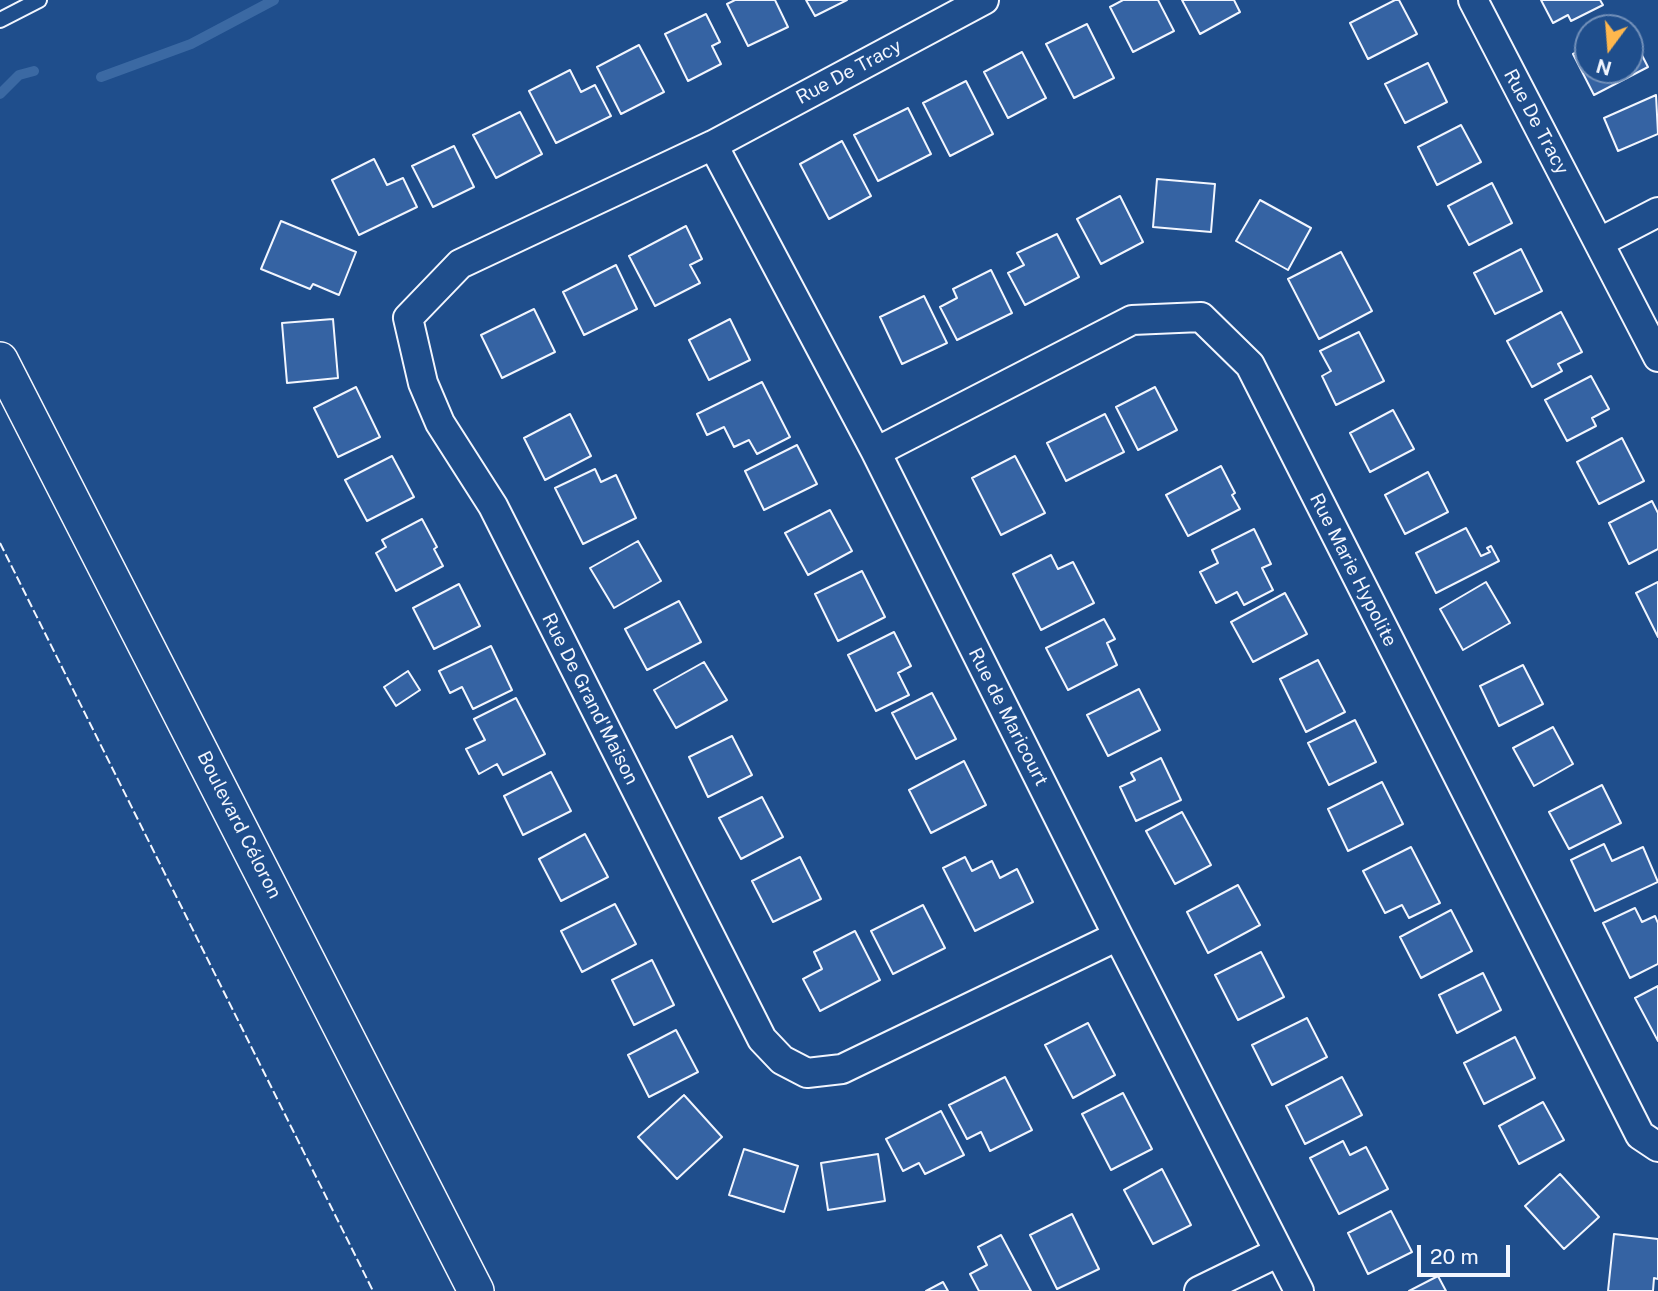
<!DOCTYPE html>
<meta charset="utf-8">
<style>
body{margin:0}
#map{position:relative;width:1658px;height:1291px;overflow:hidden;background:#1f4e8c;font-family:"Public Sans",sans-serif}
canvas{display:block}
.north{position:absolute;left:1574px;top:14px;width:70px;height:70px;box-sizing:border-box;background:#1f4e8c;border:2px solid #7391ba;border-radius:50%;rotate:196deg;font-size:19px;font-weight:700;line-height:28px;text-align:center;color:#f2f6ff}
.north::after{content:'';display:block;margin:auto;width:24px;height:32px;background:#ffb74d;clip-path:polygon(50% 0,100% 100%,50% 72%,0 100%)}
.scale{position:absolute;left:1417px;top:1245px;width:93px;height:32px;box-sizing:border-box;border:4px solid #f2f6ff;border-top:0;padding-left:9px;font-size:21px;line-height:24px;white-space:nowrap;color:#f2f6ff;-webkit-text-stroke:5px #1f4e8c;paint-order:stroke}
</style>
<div id="map">
<canvas width="1658" height="1291"></canvas>
<div class="north">N</div>
<div class="scale">20 m</div>
</div>
<script>
const ctx = document.querySelector('canvas').getContext('2d');
ctx.lineJoin = 'round';
const toPath = rows => new Path2D(rows.map(r => 'M' + r).join(''));
function trace(path, color, width, dash) { ctx.strokeStyle = color; ctx.lineWidth = width; ctx.lineCap = dash ? 'butt' : 'round'; ctx.setLineDash(dash || []); ctx.stroke(path); }
function paint(path, color) { ctx.fillStyle = color; ctx.fill(path, 'evenodd'); }
function label(font, color, halo, rows, align = 'center') {
  ctx.font = font + ' "Public Sans",sans-serif'; ctx.lineWidth = 5; ctx.setLineDash([]); ctx.textBaseline = 'middle'; ctx.strokeStyle = halo; ctx.fillStyle = color; for (const [text, x, y, turn = 0] of rows) {
    ctx.save(); ctx.translate(x, y); ctx.rotate((+turn || 0) * Math.PI / 180); ctx.textAlign = isNaN(turn) ? turn : align; if (halo) ctx.strokeText(text, 0, 0); ctx.fillText(text, 0, 0); ctx.restore();
  }
}
trace(toPath([
 [101,77,191,44,274,0],
 [0,94,19,75,34,71]
]), '#3b69a3', 10);
const building = toPath([
 [735,0,775,0,788,27,748,46,727,4,735,0],
 [806,0,847,0,815,16,806,0],
 [1123,0,1158,0,1174,31,1133,52,1110,7,1123,0],
 [1182,0,1234,0,1240,12,1200,34,1182,0],
 [1395,0,1399,0,1417,34,1368,59,1350,23,1395,0],
 [1541,0,1600,0,1603,5,1571,21,1568,15,1553,23,1541,0],
 [706,14,720,42,712,46,721,64,688,81,665,34,706,14],
 [1087,24,1114,78,1074,98,1046,44,1087,24],
 [1630,32,1648,67,1594,95,1573,54,1588,46,1588,70,1630,70,1630,32],
 [639,45,664,92,621,114,597,67,639,45],
 [1022,52,1046,98,1008,118,984,72,1022,52],
 [1428,63,1447,102,1405,123,1385,84,1428,63],
 [570,70,581,92,595,85,611,116,556,143,529,91,570,70],
 [966,81,993,134,950,156,923,103,966,81],
 [1656,95,1658,134,1618,151,1604,118,1656,95],
 [908,108,931,154,878,181,854,135,908,108],
 [520,112,542,154,496,178,473,135,520,112],
 [1461,125,1481,162,1437,185,1418,147,1461,125],
 [842,141,871,196,829,219,800,164,842,141],
 [454,146,474,187,433,207,412,166,454,146],
 [374,159,387,185,403,178,417,207,359,235,332,180,374,159],
 [1157,179,1215,184,1211,232,1153,227,1157,179],
 [1492,183,1512,223,1469,245,1448,206,1492,183],
 [1120,196,1143,242,1101,264,1077,219,1120,196],
 [1260,200,1311,228,1288,270,1236,241,1260,200],
 [281,221,356,252,339,295,313,284,310,289,261,269,281,221],
 [686,226,702,259,690,265,700,283,655,306,629,256,686,226],
 [1057,234,1079,277,1025,305,1008,273,1024,265,1017,253,1057,234],
 [1521,249,1542,291,1495,314,1474,273,1521,249],
 [1341,252,1372,311,1319,339,1288,279,1341,252],
 [616,265,637,309,584,335,563,292,616,265],
 [991,270,1012,313,957,340,940,307,957,298,953,289,991,270],
 [924,296,947,343,902,364,880,317,924,296],
 [534,309,555,352,502,378,481,335,534,309],
 [1561,312,1582,352,1558,364,1562,371,1532,387,1507,341,1561,312],
 [333,319,338,378,287,383,282,323,333,319],
 [730,319,750,360,709,380,689,340,730,319],
 [1359,332,1384,381,1336,405,1322,376,1331,371,1320,351,1359,332],
 [1591,376,1609,409,1592,418,1596,426,1567,441,1545,400,1591,376],
 [762,382,790,437,757,454,749,440,734,447,724,427,707,435,697,414,762,382],
 [356,387,380,437,338,457,314,408,356,387],
 [1155,387,1177,430,1138,450,1116,407,1155,387],
 [1393,410,1414,449,1370,472,1350,433,1393,410],
 [570,414,591,456,545,480,524,438,570,414],
 [1105,414,1124,452,1066,481,1047,443,1105,414],
 [1622,438,1644,481,1599,504,1577,462,1622,438],
 [797,445,817,484,764,510,745,471,797,445],
 [392,456,414,497,367,521,345,480,392,456],
 [1015,456,1045,513,1001,535,972,478,1015,456],
 [1221,466,1235,493,1232,495,1240,509,1188,536,1166,495,1221,466],
 [595,469,601,482,616,475,636,518,583,544,555,488,595,469],
 [1428,472,1448,512,1405,534,1385,495,1428,472],
 [1652,501,1658,513,1658,549,1629,564,1609,523,1652,501],
 [830,510,852,551,808,575,785,533,830,510],
 [422,519,437,547,434,549,443,566,396,591,376,553,386,547,382,540,422,519],
 [1466,528,1481,556,1490,552,1487,548,1491,546,1499,561,1436,593,1416,553,1466,528],
 [1254,529,1271,564,1262,568,1273,590,1244,605,1237,592,1216,603,1200,572,1218,563,1212,550,1254,529],
 [638,541,661,581,614,608,590,568,638,541],
 [1051,555,1058,569,1073,562,1094,603,1041,630,1013,574,1051,555],
 [862,571,885,617,838,641,815,594,862,571],
 [1486,582,1510,623,1463,650,1440,609,1486,582],
 [1658,582,1658,637,1636,593,1658,582],
 [459,584,480,626,434,649,413,608,459,584],
 [1285,593,1307,634,1253,662,1231,622,1285,593],
 [679,601,701,642,647,670,625,629,679,601],
 [1104,619,1115,639,1107,643,1117,665,1068,690,1046,648,1104,619],
 [894,632,911,666,898,673,909,695,876,711,848,655,894,632],
 [491,646,512,690,473,709,462,687,450,693,439,671,491,646],
 [1318,660,1345,712,1306,732,1280,679,1318,660],
 [704,662,727,700,676,728,654,690,704,662],
 [1523,665,1543,704,1499,726,1480,686,1523,665],
 [408,671,420,690,396,706,384,687,408,671],
 [1139,689,1160,730,1108,756,1087,715,1139,689],
 [932,693,956,739,916,759,892,713,932,693],
 [516,698,545,754,503,775,497,764,479,774,466,749,485,740,474,719,516,698],
 [1355,720,1376,762,1329,785,1308,743,1355,720],
 [1553,727,1573,764,1534,786,1513,748,1553,727],
 [732,736,752,775,708,797,689,757,732,736],
 [1161,758,1181,800,1136,821,1120,787,1135,780,1131,773,1161,758],
 [964,761,986,805,931,833,909,790,964,761],
 [551,772,571,811,523,835,504,796,551,772],
 [1382,782,1403,824,1348,851,1328,809,1382,782],
 [1602,785,1621,823,1569,849,1549,812,1602,785],
 [762,797,783,837,741,859,719,818,762,797],
 [1182,812,1211,865,1175,884,1146,831,1182,812],
 [585,834,608,877,561,901,539,859,585,834],
 [1604,844,1612,861,1643,847,1658,882,1595,911,1571,860,1604,844],
 [1411,847,1440,903,1409,918,1402,905,1385,913,1363,871,1411,847],
 [800,857,821,899,773,922,752,881,800,857],
 [965,857,972,871,992,861,1000,878,1017,869,1033,902,975,931,943,868,965,857],
 [1238,885,1260,925,1208,953,1187,912,1238,885],
 [615,904,636,944,582,972,561,931,615,904],
 [923,905,945,948,893,974,871,931,923,905],
 [1635,908,1642,922,1655,916,1658,923,1658,964,1630,978,1603,923,1635,908],
 [1451,910,1472,951,1421,978,1400,937,1451,910],
 [855,931,880,980,820,1011,803,979,822,969,814,952,855,931],
 [1261,952,1284,997,1238,1020,1215,975,1261,952],
 [652,960,674,1005,634,1025,612,980,652,960],
 [1483,973,1501,1010,1457,1033,1439,995,1483,973],
 [1658,986,1658,1041,1635,998,1658,986],
 [1307,1018,1327,1057,1272,1085,1252,1045,1307,1018],
 [1088,1023,1115,1075,1073,1098,1045,1045,1088,1023],
 [676,1030,698,1072,649,1097,628,1055,676,1030],
 [1515,1037,1535,1078,1484,1104,1464,1063,1515,1037],
 [1005,1077,1032,1130,990,1151,981,1132,967,1139,949,1105,1005,1077],
 [1342,1077,1362,1115,1305,1144,1286,1106,1342,1077],
 [1123,1093,1152,1149,1111,1170,1082,1114,1123,1093],
 [684,1095,722,1137,677,1179,638,1137,684,1095],
 [1543,1102,1564,1140,1519,1164,1499,1126,1543,1102],
 [941,1111,964,1155,925,1174,919,1163,903,1171,886,1139,941,1111],
 [1343,1141,1350,1155,1366,1147,1388,1189,1339,1214,1310,1158,1343,1141],
 [744,1149,798,1166,784,1212,729,1195,744,1149],
 [878,1154,885,1201,828,1210,821,1163,878,1154],
 [1162,1169,1191,1225,1153,1244,1124,1190,1162,1169],
 [1560,1174,1599,1217,1564,1249,1525,1206,1560,1174],
 [1391,1211,1412,1252,1368,1274,1348,1233,1391,1211],
 [1072,1214,1099,1269,1057,1289,1030,1235,1072,1214],
 [1614,1234,1658,1239,1658,1279,1654,1278,1653,1291,1608,1291,1614,1234],
 [1001,1235,1031,1291,979,1291,970,1274,987,1265,978,1247,1001,1235],
 [1438,1276,1446,1291,1409,1291,1438,1276],
 [943,1282,948,1291,926,1291,943,1282]
]);
paint(building, '#3563a3');
trace(building, '#f2f6ff', 2);
const service = toPath([
 [0,20,39,0]
]);
const minor = toPath([
 [984,0,713,145,460,264,408,318,423,383,440,423,493,506,762,1039,782,1060,807,1073,842,1069,1118,936],
 [1473,0,1658,357],
 [713,145,876,452,1118,936,1299,1291],
 [1600,242,1658,212],
 [876,452,1132,320,1201,317,1250,365,1640,1135,1658,1147],
 [1199,1291,1279,1252]
]);
const tertiary = toPath([
 [0,360,476,1291]
]);
trace(service, '#f2f6ff', 18);
trace(minor, '#f2f6ff', 32);
trace(tertiary, '#f2f6ff', 38);
trace(service, '#1f4e8c', 14);
trace(minor, '#1f4e8c', 28);
trace(tertiary, '#1f4e8c', 35);
trace(toPath([
 [0,543,373,1291]
]), '#f2f6ff', 2, [9, 3.5]);
label('19px', '#f2f6ff', '#1f4e8c', [
 ["Rue De Tracy",849,72,-28],
 ["Rue De Tracy",1536,122,62],
 ["Rue Marie Hypolite",1353,570,63],
 ["Rue De Grand'Maison",590,699,63],
 ["Rue de Maricourt",1008,717,63],
 ["Boulevard Céloron",239,825,63]
]);
</script>
